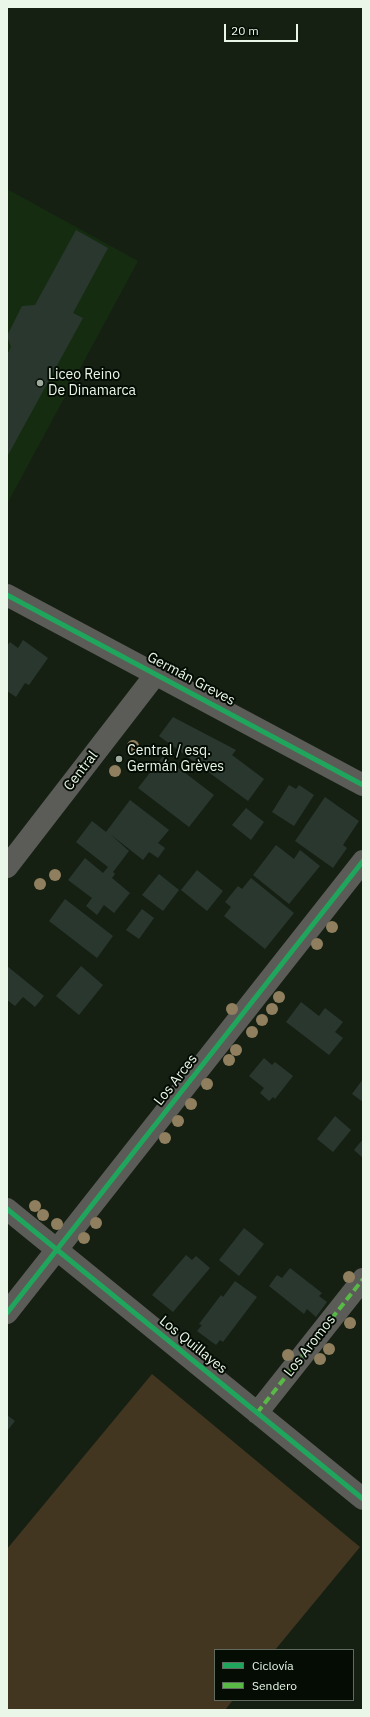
<!DOCTYPE html>
<meta charset="utf-8">
<style>
body{margin:0}
#map{position:relative;width:370px;height:1717px;overflow:hidden;background:#152013;font-family:"IBM Plex Sans",sans-serif}
canvas{display:block}
.frame{position:absolute;inset:0;border:8px solid #eaf7e8;pointer-events:none}
.legend{position:absolute;left:214px;top:1649px;width:140px;height:52px;box-sizing:border-box;background:#040c04;border:1px solid #606a5f;margin:0;padding:5px 7px;list-style:none;font-size:12px;color:#eaf7e8}
.legend li{display:flex;align-items:center;gap:8px;height:20px}
.legend b{width:20px;border:1px solid #606a5f}
.scale{position:absolute;left:224px;top:24px;width:74px;height:18px;box-sizing:border-box;border:2px solid #eaf7e8;border-top:0;padding-left:5px;font-size:12px;line-height:14px;white-space:nowrap;color:#eaf7e8;-webkit-text-stroke:3px #040c04;paint-order:stroke}
</style>
<div id="map">
<canvas width="370" height="1717"></canvas>
<div class="frame"></div>
<ul class="legend">
<li><b style="height:5px;background:#20a55d"></b>Ciclovía</li>
<li><b style="height:5px;background:#58b947"></b>Sendero</li>
</ul>
<div class="scale">20 m</div>
</div>
<script>
const ctx = document.querySelector('canvas').getContext('2d');
ctx.lineJoin = 'round';
function paint(path, color) { ctx.fillStyle = color; ctx.fill(path, 'evenodd'); }
const toPath = rows => new Path2D(rows.map(r => 'M' + r).join(''));
function trace(path, color, width, dash) { ctx.strokeStyle = color; ctx.lineWidth = width; ctx.lineCap = dash ? 'butt' : 'round'; ctx.setLineDash(dash || []); ctx.stroke(path); }
function label(font, color, halo, rows, align = 'center') {
  ctx.font = font + ' "IBM Plex Sans",sans-serif'; ctx.lineWidth = 4; ctx.setLineDash([]); ctx.textBaseline = 'middle'; ctx.strokeStyle = halo; ctx.fillStyle = color; for (const [text, x, y, turn = 0] of rows) {
    ctx.save(); ctx.translate(x, y); ctx.rotate((+turn || 0) * Math.PI / 180); ctx.textAlign = isNaN(turn) ? turn : align; if (halo) ctx.strokeText(text, 0, 0); ctx.fillText(text, 0, 0); ctx.restore();
  }
}
paint(toPath([
 [7,189,138,261,7,504]
]), '#152c11');
paint(toPath([
 [152,1374,360,1547,275,1650,215,1650,215,1700,233,1700,225,1710,7,1710,7,1549]
]), '#433621');
paint(toPath([
 [76,230,108,248,73,313,83,318,7,457,7,355,11,347,7,336,22,306,35,305],
 [23,640,48,658,29,685,25,683,16,697,7,691,7,646,10,642,18,648],
 [173,717,236,750,232,755,264,779,248,801,159,736],
 [163,756,214,795,189,827,138,788],
 [289,785,296,789,299,785,314,795,294,826,272,812],
 [325,797,359,821,343,845,347,848,333,868,295,841],
 [130,800,169,830,158,843,165,848,158,858,149,852,143,860,110,834,129,851,113,872,115,874,112,878,130,893,114,913,104,905,97,915,86,906,92,898,68,880,85,858,103,873,108,867,76,842,92,821,106,832],
 [246,808,264,822,251,840,232,825],
 [276,845,294,859,300,850,320,866,289,904,253,875],
 [197,870,223,891,207,911,181,890],
 [159,874,179,890,163,911,142,895],
 [251,878,294,913,265,949,224,916,231,907,225,902,238,886,242,889],
 [65,899,113,936,97,958,49,921],
 [142,909,154,918,139,939,126,930],
 [7,966,44,996,35,1007,23,997,15,1006,7,1000],
 [81,966,103,985,79,1015,56,996],
 [301,1002,319,1016,325,1008,343,1022,335,1032,343,1038,329,1055,286,1022],
 [264,1058,272,1065,275,1062,293,1076,275,1099,273,1097,269,1101,260,1093,264,1088,249,1076],
 [363,1079,363,1102,352,1094],
 [335,1116,351,1130,333,1152,317,1139],
 [363,1139,363,1158,354,1150],
 [244,1228,264,1244,239,1276,219,1260],
 [186,1255,192,1260,196,1256,210,1268,173,1312,152,1295],
 [290,1268,322,1293,319,1296,327,1302,316,1317,307,1309,304,1314,269,1286,277,1275,282,1278],
 [235,1281,257,1297,223,1342,220,1340,216,1345,197,1331,202,1325,199,1324,221,1295,223,1297],
 [7,1415,15,1421,7,1431]
]), '#2a372f');
trace(toPath([
 [7,595,363,785],
 [7,867,156,674],
 [7,1209,363,1499],
 [7,1313,363,861],
 [257,1413,363,1279]
]), '#5b5c57', 22);
trace(toPath([
 [257,1413,363,1279]
]), '#58b947', 4, [8, 4]);
trace(toPath([
 [7,595,363,785],
 [7,1209,363,1499],
 [7,1313,363,861]
]), '#20a55d', 5);
ctx.fillStyle = '#8f7f5e';
for (const [x, y] of [
 [133,746],
 [115,771],
 [55,875],
 [40,884],
 [332,927],
 [317,944],
 [279,997],
 [232,1009],
 [272,1009],
 [262,1020],
 [252,1032],
 [236,1050],
 [229,1060],
 [207,1084],
 [191,1104],
 [178,1121],
 [165,1138],
 [35,1206],
 [43,1215],
 [96,1223],
 [57,1224],
 [84,1238],
 [349,1277],
 [350,1323],
 [329,1349],
 [288,1355],
 [320,1359]
]) { ctx.beginPath(); ctx.arc(x, y, 6, 0, 2 * Math.PI); ctx.fill(); }
for (const [x, y, r, color] of [
 [40,383,4,"#9fac9d"],
 [119,759,4,"#9fac9d"]
]) { const dot = new Path2D(); dot.arc(x, y, r, 0, 2 * Math.PI); ctx.fillStyle = color; ctx.fill(dot); trace(dot, '#040c04', 1.5); }
label('14px', '#eaf7e8', '#040c04', [
 ["Liceo Reino",48,375],
 ["De Dinamarca",48,391],
 ["Central / esq.",127,751],
 ["Germán Grèves",127,767]
], 'left');
label('14px', '#eaf7e8', '#040c04', [
 ["Germán Greves",191,679,28],
 ["Central",81,771,-52],
 ["Los Arces",176,1080,-52],
 ["Los Quillayes",193,1345,39],
 ["Los Aromos",310,1346,-52]
]);
</script>
